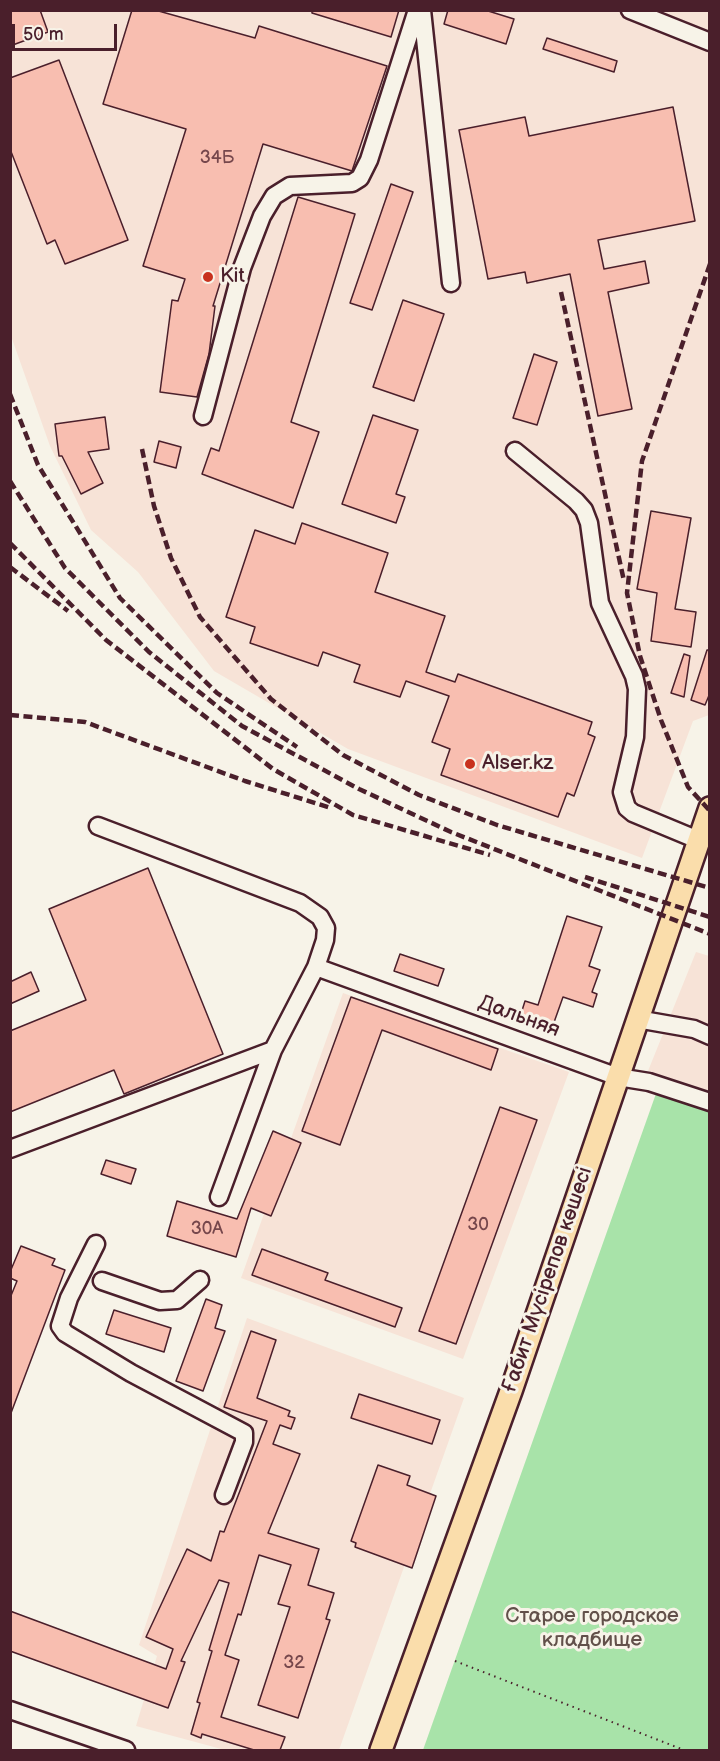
<!DOCTYPE html>
<meta charset="utf-8">
<style>
body{margin:0}
#map{position:relative;width:720px;height:1761px;overflow:hidden;background:#f7f3e8;font-family:"Balsamiq Sans",sans-serif}
canvas{display:block}
.frame{position:absolute;inset:0;border:12px solid #4a1f2b;pointer-events:none}
.scale{position:absolute;left:12px;top:24px;width:105px;height:27px;box-sizing:border-box;border:3px solid #4a1f2b;border-top:0;padding-left:8px;font-size:18px;line-height:21px;white-space:nowrap;color:#4a1f2b;-webkit-text-stroke:4px #f7f3e8;paint-order:stroke}
</style>
<div id="map">
<canvas width="720" height="1761"></canvas>
<div class="frame"></div>
<div class="scale">50 m</div>
</div>
<script>
const ctx = document.querySelector('canvas').getContext('2d');
ctx.lineJoin = 'round';
function paint(path, color) { ctx.fillStyle = color; ctx.fill(path, 'evenodd'); }
const toPath = rows => new Path2D(rows.map(r => 'M' + r).join(''));
function trace(path, color, width, dash) { ctx.strokeStyle = color; ctx.lineWidth = width; ctx.lineCap = dash ? 'butt' : 'round'; ctx.setLineDash(dash || []); ctx.stroke(path); }
function label(font, color, halo, rows, align = 'center') {
  ctx.font = font + ' "Balsamiq Sans",sans-serif'; ctx.lineWidth = 6; ctx.setLineDash([]); ctx.textBaseline = 'middle'; ctx.strokeStyle = halo; ctx.fillStyle = color; for (const [text, x, y, turn = 0] of rows) {
    ctx.save(); ctx.translate(x, y); ctx.rotate((+turn || 0) * Math.PI / 180); ctx.textAlign = isNaN(turn) ? turn : align; if (halo) ctx.strokeText(text, 0, 0); ctx.fillText(text, 0, 0); ctx.restore();
  }
}
paint(toPath([
 [10,11,709,11,709,715,693,721,642,858,348,749,214,671,138,572,91,530,50,446,11,336],
 [696,952,709,956,709,1091,648,1071],
 [343,993,569,1072,463,1359,241,1278],
 [247,1318,464,1398,339,1750,225,1750,136,1726,157,1656,139,1645]
]), '#f7e3d7');
paint(toPath([
 [658,1088,709,1107,709,1750,423,1750]
]), '#a8e3a9');
const building = toPath([
 [10,10,40,10,48,32,10,46,10,10],
 [132,10,155,10,255,38,259,26,387,66,352,171,263,144,213,306,215,306,209,354,197,397,160,392,172,300,178,301,185,279,143,266,186,129,103,104,132,10],
 [312,10,399,10,391,37,312,13,312,10],
 [448,10,485,10,514,19,506,44,444,24,448,10],
 [547,38,617,61,614,72,543,49,547,38],
 [59,60,128,240,65,264,55,240,47,244,10,149,10,78,59,60],
 [673,107,695,221,598,240,604,269,645,261,649,283,608,292,632,409,598,416,570,274,527,283,525,272,488,279,459,130,525,117,529,136,673,107],
 [391,184,413,192,372,310,350,303,391,184],
 [298,197,355,214,291,422,319,432,293,508,202,474,211,448,219,451,298,197],
 [403,300,444,314,414,401,373,387,403,300],
 [534,354,557,362,537,425,513,418,534,354],
 [373,415,418,430,396,494,405,497,396,523,342,504,373,415],
 [105,417,109,449,88,452,103,483,81,494,62,456,59,456,55,424,105,417],
 [159,441,181,447,176,468,154,462,159,441],
 [651,511,691,518,675,609,696,612,691,647,651,641,657,593,637,589,651,511],
 [302,523,388,553,375,592,445,616,426,672,455,682,458,674,592,722,588,734,595,737,574,796,567,793,558,817,441,775,450,749,432,742,449,696,406,681,400,697,354,682,360,665,323,652,318,666,250,643,255,627,226,617,255,530,295,544,302,523],
 [707,650,710,650,710,693,705,705,691,700,707,650],
 [684,654,690,656,684,697,671,693,684,654],
 [148,868,223,1054,124,1094,114,1070,10,1112,10,1031,86,1000,49,909,148,868],
 [567,916,602,927,589,966,600,970,592,992,597,994,593,1007,563,997,552,1028,520,1017,525,1001,538,1005,567,916],
 [400,954,444,969,438,986,394,971,400,954],
 [31,972,39,991,10,1004,10,982,31,972],
 [351,997,498,1049,491,1070,382,1030,340,1145,302,1131,351,997],
 [500,1107,537,1120,456,1344,419,1331,500,1107],
 [273,1131,301,1143,271,1216,251,1208,236,1257,167,1236,177,1201,237,1219,273,1131],
 [106,1160,136,1169,131,1184,101,1174,106,1160],
 [21,1246,55,1259,52,1265,65,1270,11,1413,10,1298,17,1281,10,1278,10,1272,21,1246],
 [262,1249,328,1273,325,1280,402,1308,395,1327,252,1275,262,1249],
 [206,1299,222,1305,215,1328,225,1331,203,1391,176,1381,206,1299],
 [114,1310,171,1328,164,1352,106,1334,114,1310],
 [251,1331,276,1340,257,1398,290,1411,288,1416,295,1418,291,1429,280,1425,273,1444,300,1454,268,1533,319,1549,308,1585,334,1593,326,1619,330,1620,298,1718,258,1705,290,1607,278,1604,291,1565,259,1555,241,1615,238,1614,225,1655,239,1660,221,1717,285,1737,280,1750,254,1750,202,1734,201,1738,191,1734,200,1703,197,1702,212,1651,209,1650,229,1583,219,1580,181,1661,185,1662,168,1708,10,1651,10,1611,166,1669,173,1649,146,1637,187,1549,211,1561,220,1531,224,1532,267,1421,224,1407,251,1331],
 [359,1394,440,1420,432,1444,351,1418,359,1394],
 [378,1465,410,1476,407,1485,436,1496,412,1568,355,1547,356,1543,351,1541,378,1465]
]);
paint(building, '#f8beb0');
trace(building, '#4a1f2b', 1.5);
const minor = toPath([
 [422,10,451,283],
 [630,10,710,42],
 [203,416,242,268,262,216,274,196,290,186,352,183,360,178,369,160,417,10],
 [515,451,576,501,584,510,589,523,600,603,634,676,637,689,635,737,622,792,627,808,633,813,698,840],
 [316,967,618,1077,649,1082,710,1102],
 [637,1019,694,1029,710,1036],
 [10,1149,273,1050,316,967,325,940,326,928,320,917,300,903,98,826],
 [219,1197,273,1050],
 [96,1244,69,1298,60,1326,65,1333,131,1373,244,1433,244,1442,224,1495],
 [102,1281,160,1301,177,1300,200,1280],
 [10,1710,126,1750]
]);
const major = toPath([
 [381,1750,511,1391,710,808]
]);
trace(minor, '#4a1f2b', 21);
trace(major, '#4a1f2b', 26);
trace(toPath([
 [455,1661,684,1750]
]), '#4a1f2b', 2, [1.5, 4.5]);
trace(minor, '#f7f3e8', 16);
trace(major, '#faddab', 21);
trace(toPath([
 [710,264,642,461,627,593,640,656,661,720,688,787,710,811],
 [561,292,624,581],
 [10,394,38,465,120,598,217,693,297,747],
 [142,449,154,506,171,558,200,617,271,699,343,755,419,795,497,825,710,888],
 [10,481,65,568,149,652,242,726,359,789,451,832,710,934],
 [10,543,106,640,273,769,353,815,490,855],
 [10,567,68,611],
 [10,715,85,722,245,781,331,808],
 [585,877,710,917]
]), '#4a1f2b', 4.5, [9, 4.5]);
for (const [x, y, r, color] of [
 [208,277,6,"#c8321e"],
 [470,764,6,"#c8321e"]
]) { const dot = new Path2D(); dot.arc(x, y, r, 0, 2 * Math.PI); ctx.fillStyle = color; ctx.fill(dot); trace(dot, '#f7f3e8', 2); }
label('18px', '#76474c', null, [
 ["34Б",217,158],
 ["30",478,1225],
 ["30А",207,1229],
 ["32",294,1663]
]);
label('21px', '#4a1f2b', '#f7f3e8', [
 ["Kit",220,277],
 ["Alser.kz",482,764]
], 'left');
label('21px', '#4a1f2b', '#f7f3e8', [
 ["Дальняя",519,1017,20],
 ["Ғабит Мүсірепов көшесі",548,1280,-71]
]);
label('21px', '#62504a', '#f7f3e8', [
 ["Старое городское",592,1617],
 ["кладбище",592,1641]
]);
</script>
